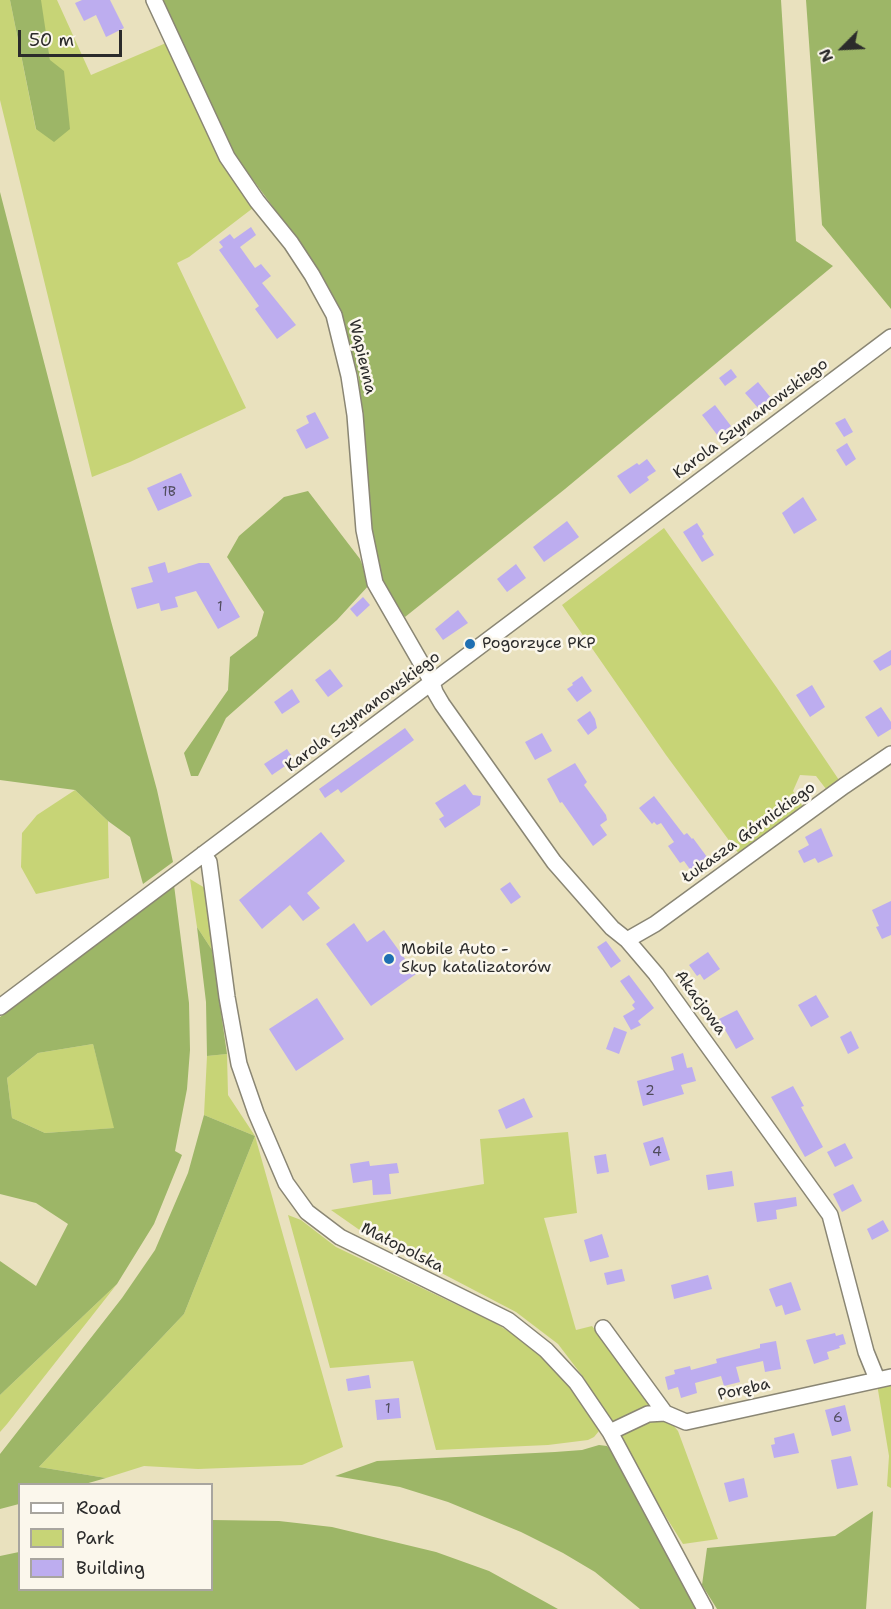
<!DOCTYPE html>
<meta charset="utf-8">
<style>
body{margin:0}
#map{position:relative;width:891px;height:1609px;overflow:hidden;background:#e9e1be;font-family:"Shantell Sans",sans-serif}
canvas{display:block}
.legend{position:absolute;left:18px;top:1483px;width:195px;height:108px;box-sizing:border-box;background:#fbf7ec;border:2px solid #a8a59f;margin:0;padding:8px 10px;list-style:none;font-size:18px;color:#2b2b2b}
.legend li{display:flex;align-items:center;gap:12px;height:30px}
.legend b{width:30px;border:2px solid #a8a59f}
.north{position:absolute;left:813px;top:18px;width:60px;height:60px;-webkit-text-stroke:4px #fbf7ec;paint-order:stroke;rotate:246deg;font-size:16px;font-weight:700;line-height:24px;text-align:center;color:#2b2b2b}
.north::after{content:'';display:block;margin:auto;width:21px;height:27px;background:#2b2b2b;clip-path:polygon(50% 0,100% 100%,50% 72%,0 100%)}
.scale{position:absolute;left:18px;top:30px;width:104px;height:27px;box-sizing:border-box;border:3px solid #2b2b2b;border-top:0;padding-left:8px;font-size:18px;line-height:21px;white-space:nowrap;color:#2b2b2b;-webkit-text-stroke:4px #fbf7ec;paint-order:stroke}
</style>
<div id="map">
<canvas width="891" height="1609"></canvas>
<ul class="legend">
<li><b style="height:8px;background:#fff"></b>Road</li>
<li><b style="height:16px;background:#c7d476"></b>Park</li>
<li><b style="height:16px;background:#bdadef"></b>Building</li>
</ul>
<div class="north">N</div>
<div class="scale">50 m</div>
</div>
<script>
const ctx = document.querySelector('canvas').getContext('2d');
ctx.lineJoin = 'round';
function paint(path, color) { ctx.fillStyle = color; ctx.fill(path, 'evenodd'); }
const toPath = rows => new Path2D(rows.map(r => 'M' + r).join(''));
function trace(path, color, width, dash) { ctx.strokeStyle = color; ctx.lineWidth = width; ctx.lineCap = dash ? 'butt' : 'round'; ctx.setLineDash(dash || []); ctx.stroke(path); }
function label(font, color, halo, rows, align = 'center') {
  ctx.font = font + ' "Shantell Sans",sans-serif'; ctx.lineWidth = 5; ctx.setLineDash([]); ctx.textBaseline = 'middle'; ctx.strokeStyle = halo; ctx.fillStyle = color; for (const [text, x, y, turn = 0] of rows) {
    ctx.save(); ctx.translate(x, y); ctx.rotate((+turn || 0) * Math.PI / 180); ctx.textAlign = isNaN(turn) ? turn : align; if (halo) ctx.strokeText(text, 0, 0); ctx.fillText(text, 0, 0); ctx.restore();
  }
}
paint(toPath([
 [0,0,10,0,36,130,50,60,40,2,41,0,57,0,91,75,166,43,220,160,253,208,189,257,177,263,246,408,130,462,92,477,0,100],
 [664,528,777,688,839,780,826,789,816,776,800,775,793,791,803,807,739,854,666,755,562,605],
 [75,790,108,821,109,878,36,894,21,867,22,833,37,815],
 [190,879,205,888,212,950,197,927],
 [93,1044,115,1128,45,1133,12,1118,7,1078,38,1053],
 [227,1054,228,1095,255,1136,343,1447,302,1465,198,1469,144,1466,106,1478,39,1467,184,1314,255,1136,204,1115,207,1056],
 [568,1132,577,1213,544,1218,576,1330,592,1326,653,1402,618,1422,613,1421,606,1416,584,1378,558,1344,516,1312,361,1231,331,1210,484,1184,480,1139],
 [288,1215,301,1220,336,1247,495,1323,516,1336,537,1352,568,1385,584,1405,599,1431,594,1437,588,1440,548,1445,436,1450,413,1361,330,1368],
 [117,1284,7,1424,0,1432,0,1395],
 [877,1384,891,1386,891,1488,887,1486,889,1456],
 [656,1418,673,1425,678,1431,718,1539,683,1544,631,1461,620,1436,621,1432]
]), '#c7d476');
paint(toPath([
 [10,0,41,0,50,60,64,71,70,129,54,142,36,129],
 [162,0,781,0,796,241,833,266,565,489,405,617,379,581,369,537,362,410,358,375,340,312,293,234,231,150],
 [806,0,891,0,891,309,822,225],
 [0,192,111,621,157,790,173,862,143,884,130,837,108,821,75,790,0,780],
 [308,491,360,559,370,584,337,620,226,718,198,776,191,776,184,753,228,690,230,657,257,636,264,612,227,557,239,536,284,497],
 [174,885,189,1003,190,1050,187,1089,175,1151,182,1155,154,1224,117,1284,0,1395,0,1261,36,1286,68,1224,36,1203,0,1194,0,1017],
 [93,1044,114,1128,45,1133,12,1118,7,1078,38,1053],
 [197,927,212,950,227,1054,207,1056,206,1002],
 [204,1115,255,1136,184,1314,39,1467,106,1478,85,1484,20,1484,19,1504,0,1509,0,1454,122,1298,155,1250,188,1173],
 [599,1445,607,1446,611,1451,697,1609,640,1609,595,1572,563,1553,521,1532,448,1502,400,1487,335,1476,377,1461,555,1452,582,1450],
 [873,1511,866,1609,717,1609,702,1585,707,1548,835,1536],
 [212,1520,279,1521,332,1527,436,1552,489,1571,558,1609,0,1609,0,1556,19,1552,20,1590,212,1590]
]), '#9db667');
paint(toPath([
 [82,0,110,0,124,28,106,37,96,15,84,21,75,3],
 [251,227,256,235,240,247,255,268,261,264,271,276,262,283,296,325,277,339,255,309,259,306,219,250,223,247,219,242,230,234,234,239],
 [731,369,737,377,725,386,719,378],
 [758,382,771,398,758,408,745,393],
 [715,405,731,426,718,436,702,415],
 [315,412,329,438,306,449,296,430,309,423,306,416],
 [845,418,853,432,844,437,835,423],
 [847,443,856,459,846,466,836,450],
 [647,459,656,471,647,477,649,480,630,494,617,476,637,463,639,465],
 [181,473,192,496,158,511,147,488],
 [803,497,817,520,794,534,782,513],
 [567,521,579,537,544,562,533,547],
 [697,523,704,534,702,536,714,555,702,562,683,532],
 [165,562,168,573,199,563,209,563,240,617,218,629,196,591,175,597,178,607,161,611,159,603,137,609,131,588,153,582,148,567],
 [516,564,526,578,507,592,497,579],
 [363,597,370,605,357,617,350,609],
 [458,610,468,623,443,640,435,629],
 [891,650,891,665,880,671,873,661],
 [330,669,343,686,328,697,315,680],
 [582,676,592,691,577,702,567,689,573,685,572,683],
 [812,685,825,707,810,717,796,695],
 [292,689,300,702,282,714,274,702],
 [881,707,891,722,891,729,878,737,865,717],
 [590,711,595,719,597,728,588,735,577,720],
 [405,728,414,740,341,793,338,789,325,798,319,789],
 [542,733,552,751,535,760,525,742],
 [287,749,294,760,272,775,264,764],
 [575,763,587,782,584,785,606,815,607,820,600,825,607,835,593,846,562,802,560,803,547,779],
 [465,784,473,795,481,796,480,805,445,828,439,819,444,816,435,803],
 [654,796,684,835,687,833,692,839,693,838,707,857,697,864,694,875,684,861,680,863,668,846,674,842,661,823,657,825,654,822,652,824,639,808],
 [821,828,833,856,818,863,815,858,804,863,798,851,809,845,805,837],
 [321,832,345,861,307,893,320,908,303,921,290,905,262,929,239,900],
 [510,882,521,897,511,904,500,889],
 [891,901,891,935,882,939,876,927,879,926,872,910],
 [354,923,367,942,384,930,416,974,371,1006,326,944],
 [606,941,621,961,611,968,597,947],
 [708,952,720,969,704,980,700,974,697,976,689,965],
 [629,975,654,1008,638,1021,641,1025,631,1030,623,1016,635,1009,632,1005,635,1002,620,981],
 [816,995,829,1017,811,1027,798,1005],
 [317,998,344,1039,296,1071,269,1029],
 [737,1010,754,1039,736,1049,719,1019],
 [614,1027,627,1032,619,1054,606,1049],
 [851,1031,859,1048,848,1054,840,1037],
 [683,1053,687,1068,692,1067,696,1081,681,1085,684,1094,643,1106,637,1081,674,1070,671,1057],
 [793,1086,804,1106,801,1107,823,1147,805,1157,771,1097],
 [524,1098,533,1117,506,1129,498,1110],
 [663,1137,670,1160,650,1166,643,1143],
 [845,1143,853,1158,835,1167,827,1152],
 [606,1154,609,1172,597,1174,594,1156],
 [369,1161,370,1166,397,1163,399,1173,389,1174,391,1194,373,1195,372,1180,353,1183,350,1164],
 [732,1171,734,1186,708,1190,706,1175],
 [853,1184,862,1201,842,1212,833,1194],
 [796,1197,797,1206,776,1210,777,1219,757,1222,754,1203],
 [883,1220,889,1231,872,1240,867,1229],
 [602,1234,609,1257,590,1262,584,1240],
 [622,1269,625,1281,607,1285,604,1273],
 [708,1275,712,1289,674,1299,671,1285],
 [791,1282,801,1310,785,1315,782,1305,776,1307,769,1289],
 [835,1333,836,1336,843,1334,846,1344,839,1346,840,1348,827,1352,829,1359,814,1364,806,1340],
 [776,1341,781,1369,765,1372,763,1361,736,1367,740,1382,724,1386,721,1376,695,1383,697,1393,681,1398,678,1387,668,1390,665,1377,675,1374,674,1370,690,1366,691,1370,717,1363,716,1359,760,1348,760,1344],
 [369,1375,371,1388,348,1391,346,1379],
 [399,1398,401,1418,377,1420,375,1400],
 [845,1405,851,1431,832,1436,825,1410],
 [794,1433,799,1453,774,1458,771,1445,775,1444,774,1438],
 [851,1456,858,1485,837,1489,831,1460],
 [744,1478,748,1497,729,1502,724,1483]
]), '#bdadef');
const minor = toPath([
 [154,0,227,157,257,201,291,243,312,275,334,315,349,376,355,415,364,530,375,583,432,682,435,692,442,704,554,862,612,928,627,940,656,974,830,1215,866,1352,877,1379],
 [203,854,209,862,227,997,239,1064,256,1113,286,1183,307,1212,340,1237,508,1320,546,1350,576,1382,610,1432,705,1609],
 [627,940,655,924,844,786,891,754],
 [0,1007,891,337],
 [603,1328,665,1413],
 [610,1432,648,1414,665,1413,686,1422,891,1377]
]);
trace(minor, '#8a8674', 18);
trace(minor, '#fff', 15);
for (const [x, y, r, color] of [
 [470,644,6,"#1f6fb2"],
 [389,959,6,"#1f6fb2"]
]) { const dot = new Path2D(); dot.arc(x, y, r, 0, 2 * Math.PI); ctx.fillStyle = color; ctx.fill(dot); trace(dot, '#fbf7ec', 2); }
label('14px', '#504c5c', null, [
 ["1B",169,492],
 ["1",220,607],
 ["2",650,1091],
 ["4",657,1152],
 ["1",388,1409],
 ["6",838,1418]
]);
label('16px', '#2b2b2b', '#fbf7ec', [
 ["Wapienna",362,357,77],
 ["Karola Szymanowskiego",751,419,-37],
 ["Karola Szymanowskiego",363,712,-37],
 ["Łukasza Górnickiego",749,833,-36],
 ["Akacjowa",700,1003,54],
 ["Małopolska",402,1248,27],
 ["Poręba",744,1390,-13]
]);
label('16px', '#2b2b2b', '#fbf7ec', [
 ["Pogorzyce PKP",482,644],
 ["Mobile Auto -",401,950],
 ["Skup katalizatorów",401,968]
], 'left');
</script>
